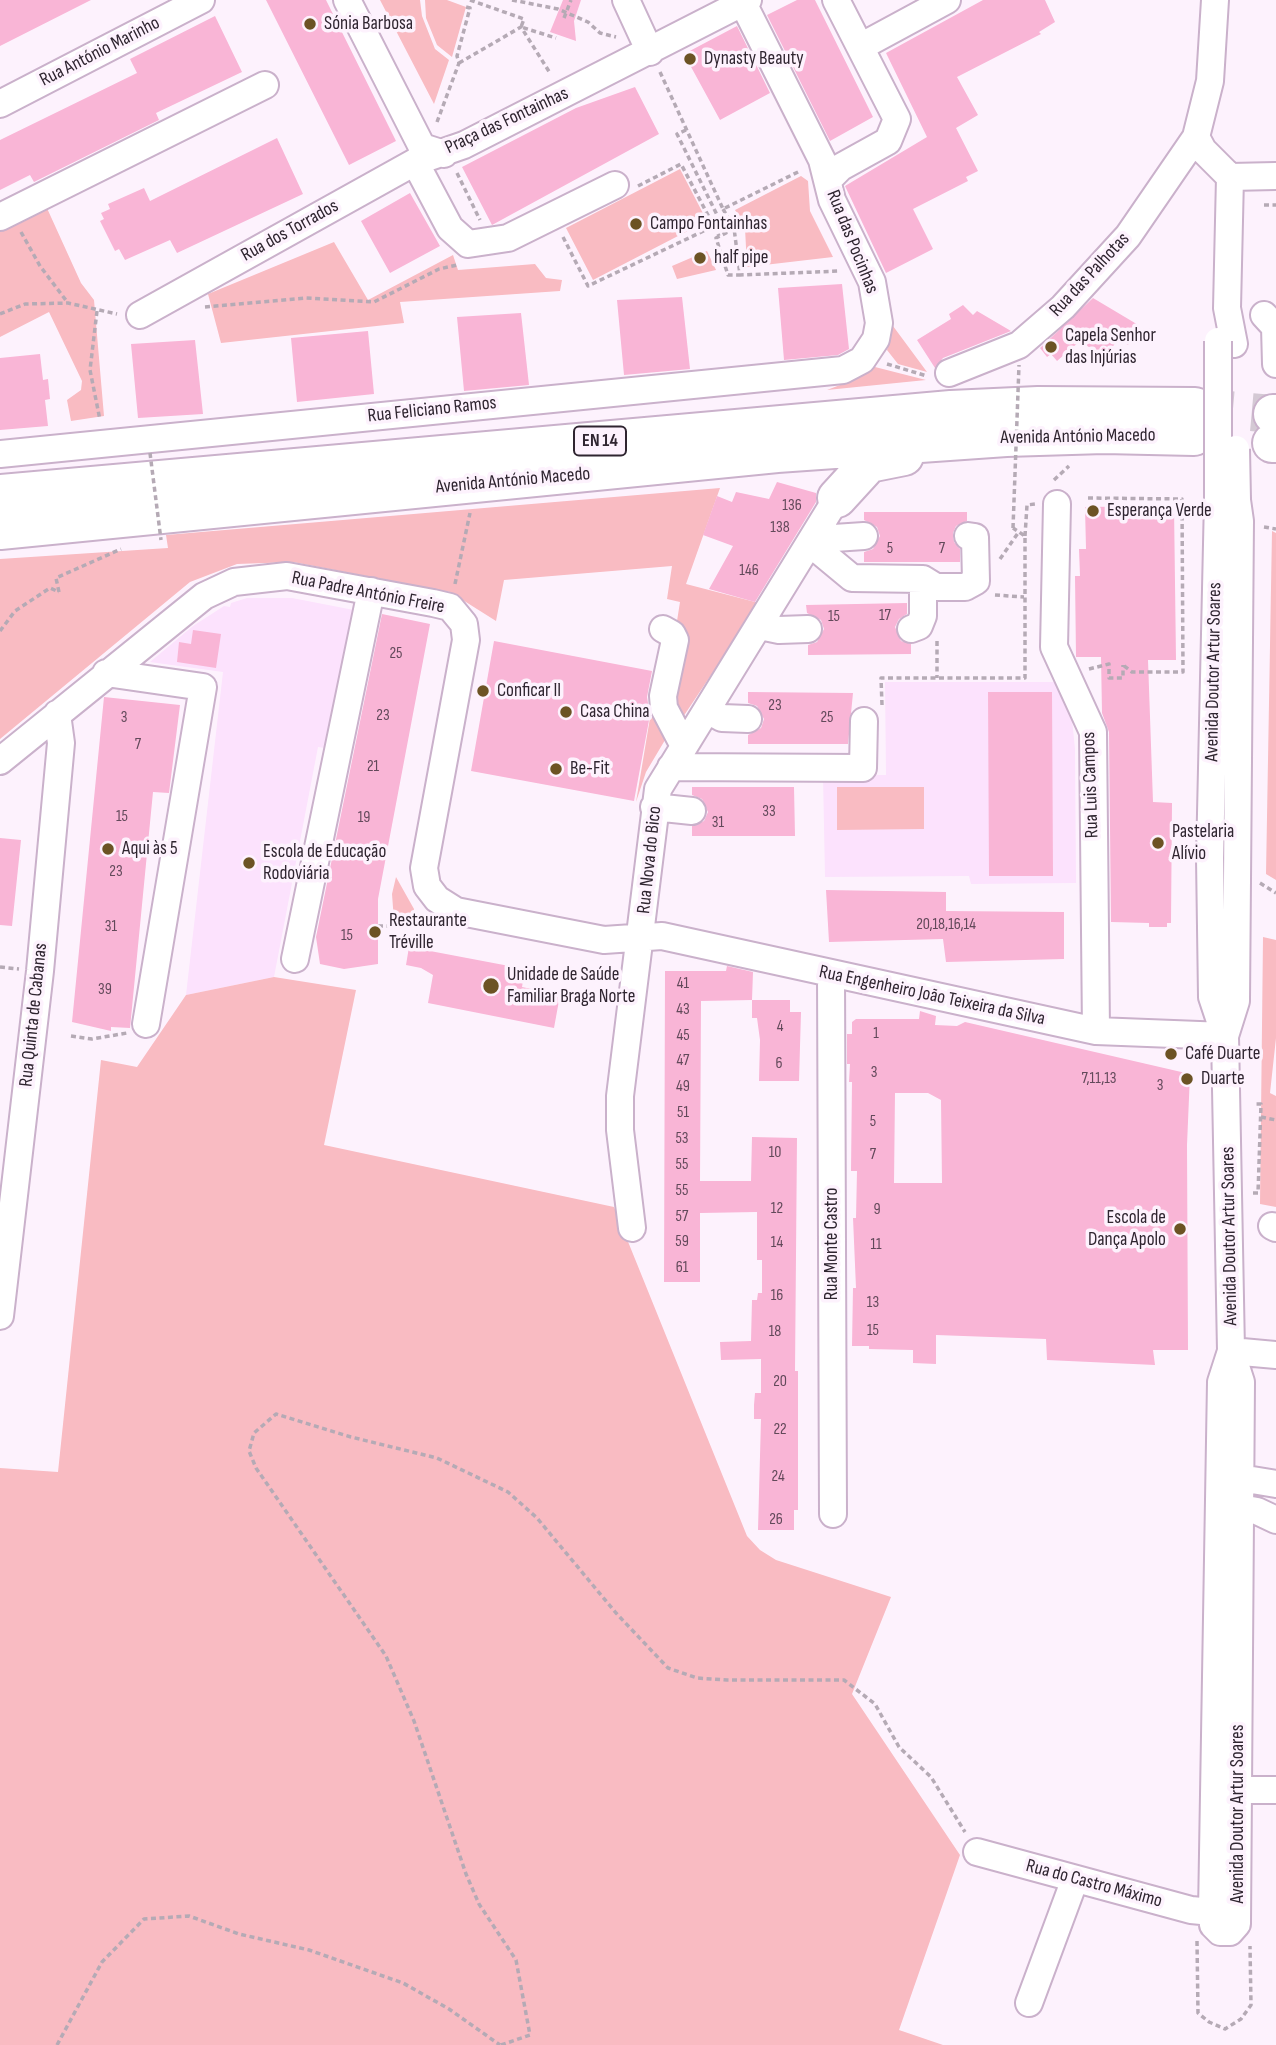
<!DOCTYPE html>
<meta charset="utf-8">
<style>
body{margin:0}
canvas{display:block;background:#fdf2fd}
</style>
<canvas width="1276" height="2045"></canvas>
<script>
const ctx = document.querySelector('canvas').getContext('2d');
ctx.lineJoin = 'round';
function paint(path, color) { ctx.fillStyle = color; ctx.fill(path, 'evenodd'); }
const toPath = rows => new Path2D(rows.map(r => 'M' + r).join(''));
function trace(path, color, width, dash) { ctx.strokeStyle = color; ctx.lineWidth = width; ctx.lineCap = dash ? 'butt' : 'round'; ctx.setLineDash(dash || []); ctx.stroke(path); }
function label(font, color, halo, rows, align = 'center') {
  ctx.font = font + ' "Sofia Sans Condensed",sans-serif'; ctx.lineWidth = 7; ctx.setLineDash([]); ctx.textBaseline = 'middle'; ctx.strokeStyle = halo; ctx.fillStyle = color; for (const [text, x, y, turn = 0] of rows) {
    ctx.save(); ctx.translate(x, y); ctx.rotate((+turn || 0) * Math.PI / 180); ctx.textAlign = isNaN(turn) ? turn : align; if (halo) ctx.strokeText(text, 0, 0); ctx.fillText(text, 0, 0); ctx.restore();
  }
}
paint(toPath([
 [247,598,292,598,359,611,332,749,318,747,274,977,186,995,223,672,150,662,193,626,224,606,230,607,231,603],
 [885,682,1055,682,1072,719,1075,749,1076,883,971,884,969,876,825,877,823,775,886,775]
]), '#fce2fd');
paint(toPath([
 [380,0,420,0,422,16,435,49,449,60,434,104],
 [425,0,447,0,466,7,452,57,437,45,426,18],
 [680,169,707,221,593,280,566,228],
 [801,176,808,181,810,211,833,257,747,267,745,228,735,210],
 [46,206,81,283,94,300,104,416,71,421,67,400,81,390,82,381,49,312,0,337,0,230],
 [334,242,368,300,453,255,458,270,535,264,546,278,562,280,560,291,400,302,404,323,221,343,208,294],
 [707,251,716,270,677,279,672,266],
 [893,326,927,372,898,364,887,350],
 [875,367,926,380,827,390,853,380],
 [720,488,686,584,759,603,683,717,675,705,684,638,682,625,677,621,680,602,667,599,672,566,504,580,496,621,450,592,293,562,237,564,190,582,0,739,0,559,168,548,166,535],
 [1272,531,1276,533,1276,880,1266,874],
 [655,688,668,735,646,772,636,802],
 [837,787,924,787,924,829,837,830],
 [396,877,414,909,412,922,394,921,392,894],
 [1263,937,1276,940,1276,1038,1270,1093,1276,1096,1276,1207,1260,1204],
 [274,977,356,990,324,1145,614,1207,747,1536,760,1550,776,1560,891,1597,852,1694,960,1855,899,2030,943,2045,0,2045,0,1468,58,1472,101,1060,137,1067,186,995]
]), '#f9bbc2');
paint(toPath([
 [0,0,91,0,0,46],
 [266,0,326,0,396,141,349,165],
 [563,0,581,0,574,21,576,41,550,32],
 [797,0,815,0,873,117,830,141,767,15],
 [983,0,1045,0,1055,22,1039,32,1041,34,957,77,978,115,956,128,978,171,966,177,968,181,913,209,933,249,886,273,845,186,927,137,886,53],
 [215,16,242,72,156,113,159,120,34,182,30,175,0,190,0,140,137,73,130,59],
 [737,26,770,93,720,120,684,54],
 [635,87,659,134,492,225,462,167,576,108],
 [277,138,303,194,177,253,170,240,125,260,119,249,115,251,100,221,104,219,101,213,110,209,108,204,144,188,150,201],
 [410,193,440,246,390,273,361,221],
 [842,284,849,349,838,355,784,360,778,288],
 [682,297,690,369,624,375,617,300],
 [1093,298,1140,326,1128,345,1118,339,1105,358,1080,341,1057,361,1051,354,1047,357,1040,348],
 [963,305,973,315,977,311,1011,331,943,358,935,368,917,340,951,319,949,314],
 [521,313,529,385,464,391,457,317],
 [368,331,374,394,297,402,291,338],
 [195,340,203,414,138,418,131,344],
 [40,354,43,380,48,379,50,399,45,400,48,426,0,430,0,358],
 [777,482,816,493,816,502,755,602,709,589,733,546,703,535,717,496,732,502,736,492,769,499],
 [1174,506,1176,660,1148,660,1153,802,1172,803,1171,923,1167,923,1167,927,1149,927,1149,923,1111,922,1109,732,1102,713,1101,657,1076,657,1075,576,1080,576,1079,549,1086,549,1085,507],
 [864,512,967,512,967,521,956,526,953,533,954,542,960,549,960,562,864,562,864,552,873,549,880,536,877,527,864,520],
 [907,603,907,614,899,619,895,627,901,641,911,644,911,654,808,655,808,645,817,642,824,629,821,620,807,613,806,605],
 [382,614,430,624,378,899,378,964,344,969,320,964,316,937],
 [193,630,221,634,216,668,177,662,179,642,191,644],
 [494,641,652,671,647,697,650,715,634,801,471,771],
 [748,692,853,693,848,744,748,744,748,735,761,728,764,719,757,706,748,703],
 [988,692,1052,692,1053,876,989,876],
 [104,697,180,705,169,793,153,792,130,1028,111,1027,111,1031,72,1022],
 [692,787,794,787,795,836,692,836,692,826,704,821,708,812,702,799,692,795],
 [0,838,21,840,12,926,0,925],
 [826,890,946,892,946,911,1064,912,1064,959,946,962,943,939,829,942],
 [409,947,525,969,522,987,560,995,554,1028,428,1003,433,975,421,968,406,965],
 [727,966,753,972,752,1000,701,1001,700,1181,751,1181,752,1137,797,1138,795,1371,798,1371,798,1510,794,1510,794,1530,758,1530,761,1419,754,1419,754,1405,755,1393,761,1393,761,1359,721,1360,720,1342,751,1341,752,1300,757,1300,758,1293,762,1293,762,1260,757,1260,757,1212,700,1213,700,1282,664,1282,665,971,726,971],
 [752,1000,790,1000,790,1012,801,1012,799,1081,759,1081,760,1040,757,1018,752,1018],
 [920,1011,936,1016,935,1025,957,1026,965,1022,1190,1074,1187,1145,1188,1350,1153,1350,1155,1365,1047,1360,1046,1339,936,1335,936,1364,913,1363,913,1350,869,1349,869,1346,852,1346,853,1288,856,1288,853,1218,856,1218,857,1171,851,1171,852,1082,849,1082,850,1064,847,1064,847,1034,852,1034,852,1022,856,1019,919,1019],
 [895,1093,928,1093,941,1100,942,1183,894,1183]
]), '#f9b5d6');
trace(toPath([
 [1195,407,1273,414]
]), '#d4c9d4', 38, [38, 19]);
const minor = toPath([
 [347,0,422,147,444,154],
 [626,0,650,52],
 [862,46,947,0],
 [0,104,201,0],
 [1196,137,1203,150,1230,177,1227,308,1234,344],
 [415,162,450,228,468,244,508,238,615,185],
 [1230,177,1276,176],
 [828,180,841,167,888,141,897,119,836,0],
 [0,217,265,85],
 [140,315,415,162,464,145,748,0],
 [1264,315,1275,327,1276,364],
 [949,373,1019,345,1063,307,1128,236,1196,137,1210,81,1215,0],
 [0,454,843,370,862,360,876,339,879,323,872,282,832,200,822,160,743,3],
 [1218,499,1210,858,1212,997,1225,1036,1231,1351,1241,1382,1237,1924,1230,1932,1220,1932,1213,1925,1212,1912,1221,1382,1231,1351],
 [1057,504,1054,647,1093,732,1096,1031],
 [811,544,852,578,923,579,936,587,965,587,976,581,975,537,968,536],
 [811,544,834,538,864,536],
 [760,626,779,630,808,629],
 [663,629,672,634,675,640,663,696,664,708,684,746],
 [911,629,919,626,923,616,923,579],
 [106,673,203,687,146,1024],
 [707,710,722,718,748,719],
 [0,761,204,596,234,582,287,576,433,603,450,607,464,624,466,640,424,868,427,886,437,899,456,911,604,940,662,936,1096,1031,1225,1036],
 [671,767,863,768,864,721],
 [654,807,692,811],
 [295,959,371,591],
 [831,974,833,1514],
 [1225,1036,1236,1001,1240,521,1237,500],
 [1272,1226,1276,1228],
 [632,1228,620,1130,620,1096,658,789,837,498],
 [0,1316,40,971,61,743,57,714],
 [1231,1351,1276,1355],
 [1240,1478,1276,1484],
 [1240,1508,1257,1511,1276,1520],
 [1237,1790,1276,1790],
 [977,1852,1191,1910,1212,1912],
 [1029,2003,1075,1879]
]);
const highway = toPath([
 [1273,414,1276,414],
 [1272,443,1276,443],
 [0,494,951,410,1038,406,1195,407],
 [837,498,869,463,904,456],
 [0,530,777,453,1006,437,1104,434,1194,436]
]);
trace(minor, '#cab1cb', 30);
trace(highway, '#cab1cb', 42);
trace(toPath([
 [470,0,524,19,521,27,556,38],
 [512,0,558,9,588,22,600,33,616,37],
 [564,18,571,0],
 [459,63,521,27,550,73],
 [660,72,723,209,800,171],
 [437,122,459,63,457,56,470,8,466,7],
 [686,130,677,134,726,233,716,238,728,275,740,275],
 [457,173,480,220],
 [638,186,681,164,719,236],
 [1264,205,1276,205],
 [723,209,734,228,740,275,840,271],
 [21,232,40,266,68,303],
 [563,237,588,286,714,226],
 [205,307,306,298,374,302,439,269,457,265],
 [97,311,90,370,100,420],
 [0,314,25,304,68,303,117,314],
 [887,364,927,376],
 [1054,480,1069,466],
 [1088,498,1182,499,1183,672,1132,672,1123,665],
 [1264,527,1276,529],
 [1025,536,1027,505,1035,504],
 [1000,559,1018,533],
 [455,584,470,513],
 [59,592,56,578,121,549],
 [995,595,1024,597],
 [0,631,15,611,50,588,59,592],
 [937,641,937,678],
 [1089,669,1109,664,1109,678,1123,678,1123,665],
 [882,705,881,678,1025,678,1025,536,1013,528],
 [1260,883,1276,893],
 [378,926,418,926,424,918],
 [0,967,19,969],
 [71,1036,92,1039,127,1033],
 [1261,1117,1276,1120],
 [1253,1193,1258,1193,1261,1104,1255,1104],
 [1197,1941,1198,2013,1209,2022,1225,2029,1241,2019,1251,2005,1250,1946],
 [57,2045,102,1962,144,1919,189,1916,239,1934,309,1950,403,1983,449,2009,500,2045],
 [501,2045,530,2035,516,1960,479,1904,466,1874,414,1721,386,1656,256,1468,249,1451,254,1433,276,1414,351,1437,437,1458,508,1492,537,1518,616,1613,668,1668,697,1678,727,1680,844,1680,875,1704,899,1747,931,1777,965,1832]
]), '#b5aab5', 3.5, [5, 3.5]);
trace(minor, '#fff', 26);
trace(highway, '#fff', 38);
const minorBridge = toPath([
 [1236,449,1237,500],
 [1218,499,1218,341]
]);
trace(minorBridge, '#cab1cb', 30, []);
trace(toPath([
 [150,453,161,540],
 [1013,528,1019,365]
]), '#b5aab5', 3.5, [5, 3.5]);
trace(minorBridge, '#fff', 26);
for (const [x, y, r, color] of [
 [310,24,7,"#6c5324"],
 [690,59,7,"#6c5324"],
 [636,224,7,"#6c5324"],
 [700,258,7,"#6c5324"],
 [1051,347,7,"#6c5324"],
 [1093,511,7,"#6c5324"],
 [483,691,7,"#6c5324"],
 [566,712,7,"#6c5324"],
 [556,769,7,"#6c5324"],
 [1158,843,7,"#6c5324"],
 [108,849,7,"#6c5324"],
 [249,863,7,"#6c5324"],
 [375,932,7,"#6c5324"],
 [491,986,9,"#6c5324"],
 [1171,1054,7,"#6c5324"],
 [1187,1079,7,"#6c5324"],
 [1180,1229,7,"#6c5324"]
]) { const dot = new Path2D(); dot.arc(x, y, r, 0, 2 * Math.PI); ctx.fillStyle = color; ctx.fill(dot); trace(dot, '#fdf2fd', 2.5); }
label('16px', '#62495a', null, [
 ["136",792,506],
 ["138",780,528],
 ["5",890,549],
 ["7",942,549],
 ["146",749,571],
 ["17",885,616],
 ["15",834,617],
 ["25",396,654],
 ["23",775,706],
 ["23",383,716],
 ["3",124,718],
 ["25",827,718],
 ["7",138,745],
 ["21",373,767],
 ["33",769,812],
 ["15",122,817],
 ["19",364,818],
 ["31",718,823],
 ["23",116,872],
 ["20,18,16,14",946,925],
 ["31",111,927],
 ["15",347,936],
 ["41",683,984],
 ["39",105,990],
 ["43",683,1010],
 ["4",780,1027],
 ["1",876,1034],
 ["45",683,1036],
 ["47",683,1061],
 ["6",779,1064],
 ["3",874,1073],
 ["7,11,13",1099,1079],
 ["3",1160,1086],
 ["49",683,1087],
 ["51",683,1113],
 ["5",873,1122],
 ["53",682,1139],
 ["10",775,1153],
 ["7",873,1155],
 ["55",682,1165],
 ["55",682,1191],
 ["12",777,1209],
 ["9",877,1210],
 ["57",682,1217],
 ["59",682,1242],
 ["14",777,1243],
 ["11",876,1245],
 ["61",682,1268],
 ["16",777,1296],
 ["13",873,1303],
 ["15",873,1331],
 ["18",775,1332],
 ["20",780,1382],
 ["22",780,1430],
 ["24",778,1477],
 ["26",776,1520]
]);
for (const [x, y, w] of [
 [600,441,52]
]) { const box = new Path2D(); box.roundRect(x - w / 2, y - 14.5, w, 29, 5); ctx.fillStyle = '#fdf2fd'; ctx.fill(box); trace(box, '#2f2530', 2); }
label('bold 18px', '#2f2530', null, [
 ["EN 14",600,441]
]);
label('19px', '#2f2530', '#fdf2fd', [
 ["Sónia Barbosa",324,24],
 ["Dynasty Beauty",704,59],
 ["Campo Fontainhas",650,224],
 ["half pipe",714,258],
 ["Capela Senhor",1065,336],
 ["das Injúrias",1065,358],
 ["Esperança Verde",1107,511],
 ["Conficar II",497,691],
 ["Casa China",580,712],
 ["Be-Fit",570,769],
 ["Pastelaria",1172,832],
 ["Alívio",1172,854],
 ["Aqui às 5",122,849],
 ["Escola de Educação",263,852],
 ["Rodoviária",263,874],
 ["Restaurante",389,921],
 ["Tréville",389,943],
 ["Unidade de Saúde",507,975],
 ["Familiar Braga Norte",507,997],
 ["Café Duarte",1185,1054],
 ["Duarte",1201,1079],
 ["Escola de",1166,1218,"right"],
 ["Dança Apolo",1166,1240,"right"]
], 'left');
label('19px', '#2f2530', '#fdf2fd', [
 ["Rua António Marinho",100,52,-27],
 ["Praça das Fontainhas",507,121,-25],
 ["Rua dos Torrados",290,231,-29],
 ["Rua das Pocinhas",852,242,68],
 ["Rua das Palhotas",1090,275,-47],
 ["Rua Feliciano Ramos",432,410,-6],
 ["Avenida António Macedo",1078,437,-1],
 ["Avenida António Macedo",513,481,-5],
 ["Rua Padre António Freire",368,593,11],
 ["Avenida Doutor Artur Soares",1214,672,-89],
 ["Rua Luis Campos",1091,785,-92],
 ["Rua Nova do Bico",650,860,-84],
 ["Rua Engenheiro João Teixeira da Silva",932,996,12],
 ["Rua Quinta de Cabanas",34,1015,-84],
 ["Avenida Doutor Artur Soares",1230,1236,-91],
 ["Rua Monte Castro",832,1244,-90],
 ["Avenida Doutor Artur Soares",1238,1814,-90],
 ["Rua do Castro Máximo",1094,1884,15]
]);
</script>
